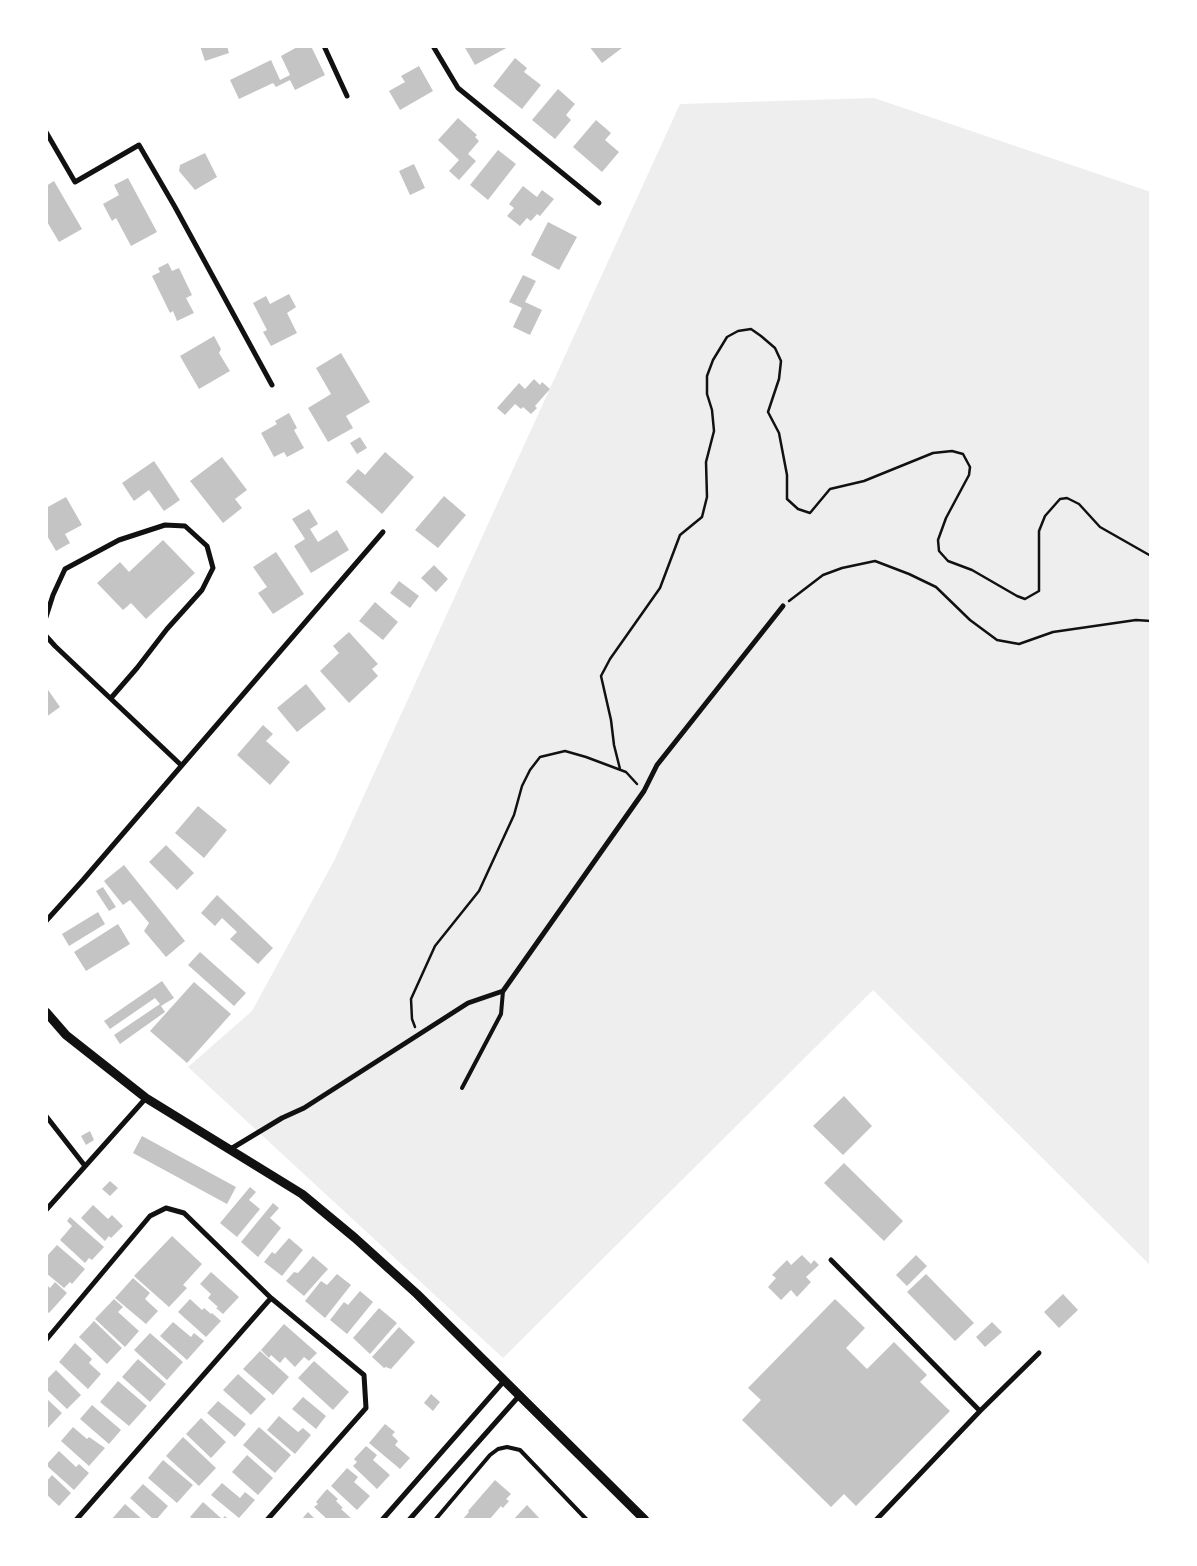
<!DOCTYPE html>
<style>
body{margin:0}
#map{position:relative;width:1197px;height:1566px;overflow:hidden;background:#fff;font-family:Merriweather,serif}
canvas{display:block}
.frame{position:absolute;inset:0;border:48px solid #fff;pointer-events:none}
</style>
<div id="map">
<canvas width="1197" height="1566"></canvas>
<div class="frame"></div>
</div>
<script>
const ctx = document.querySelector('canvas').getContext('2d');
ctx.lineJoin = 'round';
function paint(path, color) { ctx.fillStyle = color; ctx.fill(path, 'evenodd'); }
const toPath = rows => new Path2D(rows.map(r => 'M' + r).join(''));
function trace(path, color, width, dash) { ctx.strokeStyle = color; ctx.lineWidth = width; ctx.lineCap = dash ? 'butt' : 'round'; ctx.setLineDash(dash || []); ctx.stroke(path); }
paint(toPath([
 [874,98,1151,192,1151,1266,873,990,503,1358,188,1067,252,1011,334,861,680,104]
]), '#eee');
paint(toPath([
 [200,46,227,46,229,53,205,61],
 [299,46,311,46,325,75,295,90,290,80,276,87,273,83,239,99,230,80,271,60,280,80,290,75,281,56],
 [464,46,510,46,475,65],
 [589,46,620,46,622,48,602,63],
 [515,58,527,68,524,72,541,85,522,109,493,86],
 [419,66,433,91,400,110,389,91,405,82,401,76],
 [558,89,575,104,566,115,571,120,555,139,532,120],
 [458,118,477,135,475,137,479,141,468,154,476,161,459,180,449,171,459,160,438,140],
 [596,120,611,133,605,140,619,152,602,172,573,147],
 [498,150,516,164,488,200,470,185],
 [205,153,217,177,195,190,179,171,180,165],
 [414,164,425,188,410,195,399,171],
 [128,178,157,232,131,246,116,218,112,221,103,204,119,195,114,185],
 [54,181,82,229,59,242,46,220,46,186],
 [523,186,537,197,542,190,554,199,540,216,537,214,531,221,527,218,520,226,507,216,514,208,509,204],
 [548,222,577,237,559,270,531,255],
 [168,263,172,271,179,268,192,295,186,298,194,313,177,321,173,311,170,313,152,276,160,272,158,268],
 [523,275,536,281,525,302,542,310,530,335,513,327,522,308,509,302],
 [289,294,296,307,287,313,297,333,271,346,263,332,267,330,253,303,266,296,270,304],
 [214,336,221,349,219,353,230,371,199,389,180,356],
 [341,353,370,402,346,416,353,428,328,442,308,408,331,394,316,368],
 [534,379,540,385,542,382,550,389,535,406,537,408,531,414,523,407,521,409,515,404,505,415,497,408,519,383,525,389],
 [289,413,297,428,294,430,304,448,287,457,284,452,274,457,261,433,277,424,275,421],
 [360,437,367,448,357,454,350,443],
 [385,452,414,477,382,514,346,482,358,469,365,475],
 [222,457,247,490,235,499,242,508,223,523,190,481],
 [154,461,180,500,164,511,149,490,134,501,122,483],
 [444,496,466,515,438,548,415,530],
 [66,497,82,525,65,534,70,543,56,551,46,534,46,508],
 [309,509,318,524,310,529,318,542,337,530,349,550,311,573,294,546,305,539,292,519],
 [163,540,195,573,146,619,131,603,123,610,97,583,120,562,129,572],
 [276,552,304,594,273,614,258,593,267,587,253,567],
 [434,565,448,579,436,592,421,578],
 [399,581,419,596,410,608,390,593],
 [375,602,398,622,383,640,359,621],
 [349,632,378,664,372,669,378,676,349,703,320,671,339,653,333,646],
 [306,684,326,709,297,732,277,708],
 [46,687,60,707,46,717],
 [263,725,273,734,266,741,290,762,270,785,237,755],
 [198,806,227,830,204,858,175,833],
 [166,845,194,873,177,890,149,862],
 [124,865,185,941,166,957,144,931,149,923,130,900,123,905,104,881],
 [103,887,116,907,109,911,96,891],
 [217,895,273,948,258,964,230,939,237,932,222,918,215,926,201,913],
 [98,912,105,924,69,946,62,934],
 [118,924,130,944,86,971,74,952],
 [200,952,246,993,234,1006,188,965],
 [162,981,174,998,161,1006,165,1012,120,1044,114,1035,160,1004,155,998,110,1029,104,1021],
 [194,982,231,1014,187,1063,150,1031],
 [844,1096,872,1126,843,1155,813,1126],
 [90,1131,94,1140,86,1145,81,1136],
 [142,1136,236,1187,227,1204,133,1153],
 [844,1163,903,1221,884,1241,824,1183],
 [110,1181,118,1188,110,1196,102,1189],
 [250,1187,256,1192,249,1200,260,1209,237,1237,220,1223],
 [273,1203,279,1208,270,1218,281,1228,258,1257,241,1242],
 [93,1205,108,1219,112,1215,123,1226,111,1238,109,1236,105,1241,81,1218],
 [70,1217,104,1247,92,1260,89,1258,85,1263,60,1240,72,1226,67,1221],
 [172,1236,202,1264,183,1285,187,1288,169,1307,134,1276],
 [289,1238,303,1250,282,1276,264,1262,272,1252,275,1254],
 [57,1245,85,1269,72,1284,70,1282,64,1288,46,1273,46,1257],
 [802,1255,811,1264,814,1260,819,1265,806,1277,811,1282,797,1297,791,1290,781,1300,768,1287,776,1278,772,1275,787,1260,791,1265],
 [916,1255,927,1266,907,1286,896,1275],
 [313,1256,328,1269,304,1296,286,1281,294,1272,298,1273],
 [211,1272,239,1297,223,1314,216,1308,218,1307,208,1298,211,1294,200,1284],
 [337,1274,351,1285,325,1318,305,1301,321,1281,327,1285],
 [926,1274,974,1323,955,1341,907,1292],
 [133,1278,150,1293,145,1299,158,1311,146,1324,115,1298],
 [55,1282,67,1293,49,1313,46,1310,46,1284,50,1288],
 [360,1291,373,1302,347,1334,330,1320,344,1302,348,1305],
 [1063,1294,1078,1310,1059,1328,1044,1312],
 [114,1299,123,1307,118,1312,139,1331,125,1347,95,1319],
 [190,1299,202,1310,204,1308,211,1314,212,1313,221,1321,206,1337,178,1312],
 [835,1299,865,1328,846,1348,867,1369,894,1342,927,1375,920,1382,950,1411,856,1506,844,1494,831,1507,742,1420,761,1400,748,1388],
 [379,1308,397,1323,370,1354,353,1338],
 [94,1321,122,1348,107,1364,79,1337],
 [173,1322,191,1337,194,1333,204,1341,187,1360,160,1336],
 [992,1322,1002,1332,985,1347,976,1337],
 [284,1324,317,1353,309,1361,304,1357,295,1367,285,1357,280,1363,271,1355,269,1358,261,1350],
 [399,1327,415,1342,391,1369,386,1367,384,1368,372,1357],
 [150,1333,183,1362,167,1380,134,1350],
 [75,1343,92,1359,89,1363,101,1374,88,1389,59,1362],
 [260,1351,289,1377,273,1395,243,1369],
 [138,1359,166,1384,150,1402,122,1377],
 [314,1361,349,1392,333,1410,298,1378],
 [56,1370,81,1395,67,1409,46,1389,46,1380],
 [238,1374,266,1399,251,1415,223,1390],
 [118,1381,147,1406,129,1426,100,1402],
 [431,1394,440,1402,433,1411,424,1403],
 [303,1397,326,1416,316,1429,292,1409],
 [46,1398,62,1413,46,1430],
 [218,1401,246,1424,235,1437,207,1413],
 [92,1405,121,1430,109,1444,80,1419],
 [279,1416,298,1432,303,1428,311,1435,295,1454,267,1430],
 [201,1418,226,1442,211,1458,186,1434],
 [385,1424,395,1432,392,1435,398,1441,395,1445,410,1458,400,1469,369,1443],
 [73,1427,87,1439,89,1437,105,1448,89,1466,61,1441],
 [259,1427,291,1455,275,1473,243,1445],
 [183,1437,216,1468,199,1486,166,1456],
 [366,1446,377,1455,373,1460,390,1475,377,1489,353,1466,357,1462,354,1459],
 [59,1451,76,1467,79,1464,89,1473,74,1490,46,1465],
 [247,1455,273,1478,258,1495,232,1472],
 [163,1460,193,1485,177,1503,148,1478],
 [347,1468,358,1477,354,1482,370,1496,357,1510,331,1486],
 [52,1475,71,1493,59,1506,46,1494,46,1482],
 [495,1480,511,1494,506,1499,509,1501,503,1508,501,1506,489,1520,462,1520,469,1512,468,1511],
 [222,1483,240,1498,245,1492,255,1500,239,1518,211,1495],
 [143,1484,168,1506,156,1520,154,1520,130,1498],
 [327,1489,338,1499,336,1501,343,1508,341,1509,353,1520,328,1520,314,1507,318,1504,316,1502],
 [203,1502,222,1519,225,1516,229,1520,194,1520,190,1517],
 [125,1504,143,1520,111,1520],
 [527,1505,541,1520,513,1520],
 [308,1512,316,1520,301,1520]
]), '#c4c4c4');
trace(toPath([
 [789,601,823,575,842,568,875,561,909,574,936,587,970,620,997,640,1019,644,1053,632,1136,620,1151,621],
 [620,769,614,745,611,720,601,676,610,659,660,588,680,535,702,517,707,497,706,462,714,431,712,410,707,394,707,376,713,360,727,337,738,331,751,329,761,336,775,348,781,361,779,379,768,412,779,433,787,475,787,499,798,509,810,513,830,489,864,481,933,453,952,451,963,454,970,467,969,475,946,518,938,540,939,551,948,561,972,570,1017,596,1025,599,1039,591,1039,531,1045,516,1060,499,1067,498,1079,504,1100,527,1151,556],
 [415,1027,412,1019,411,999,435,946,479,891,514,815,522,786,530,770,540,757,565,751,586,757,626,772,637,784]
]), '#111', 2.5);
trace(toPath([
 [462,1088,501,1014,503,991],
 [435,1520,490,1455,498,1449,507,1447,520,1450,587,1520]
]), '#111', 4);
trace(toPath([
 [324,46,347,96],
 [433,46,458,88,599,203],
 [46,132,75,182,139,145,175,207,272,385],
 [46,617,53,595,65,569,119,540,165,525,185,526,207,546,213,568,202,590,167,629,137,668,111,698],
 [46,636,55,646,181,765],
 [46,921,83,880,383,532],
 [46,1116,85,1166],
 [229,1150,282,1118,304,1108,468,1003,503,991,644,791,657,765,783,606],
 [46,1210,146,1098],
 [831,1260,980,1411],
 [46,1340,150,1216,166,1208,184,1213,271,1298,364,1375,366,1408,267,1520],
 [76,1520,271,1298],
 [382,1520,504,1381],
 [409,1520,519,1396],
 [876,1520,980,1411,1039,1353]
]), '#111', 5);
trace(toPath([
 [46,1012,66,1035,146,1098,302,1194,355,1238,417,1294,645,1520]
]), '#111', 9);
</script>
